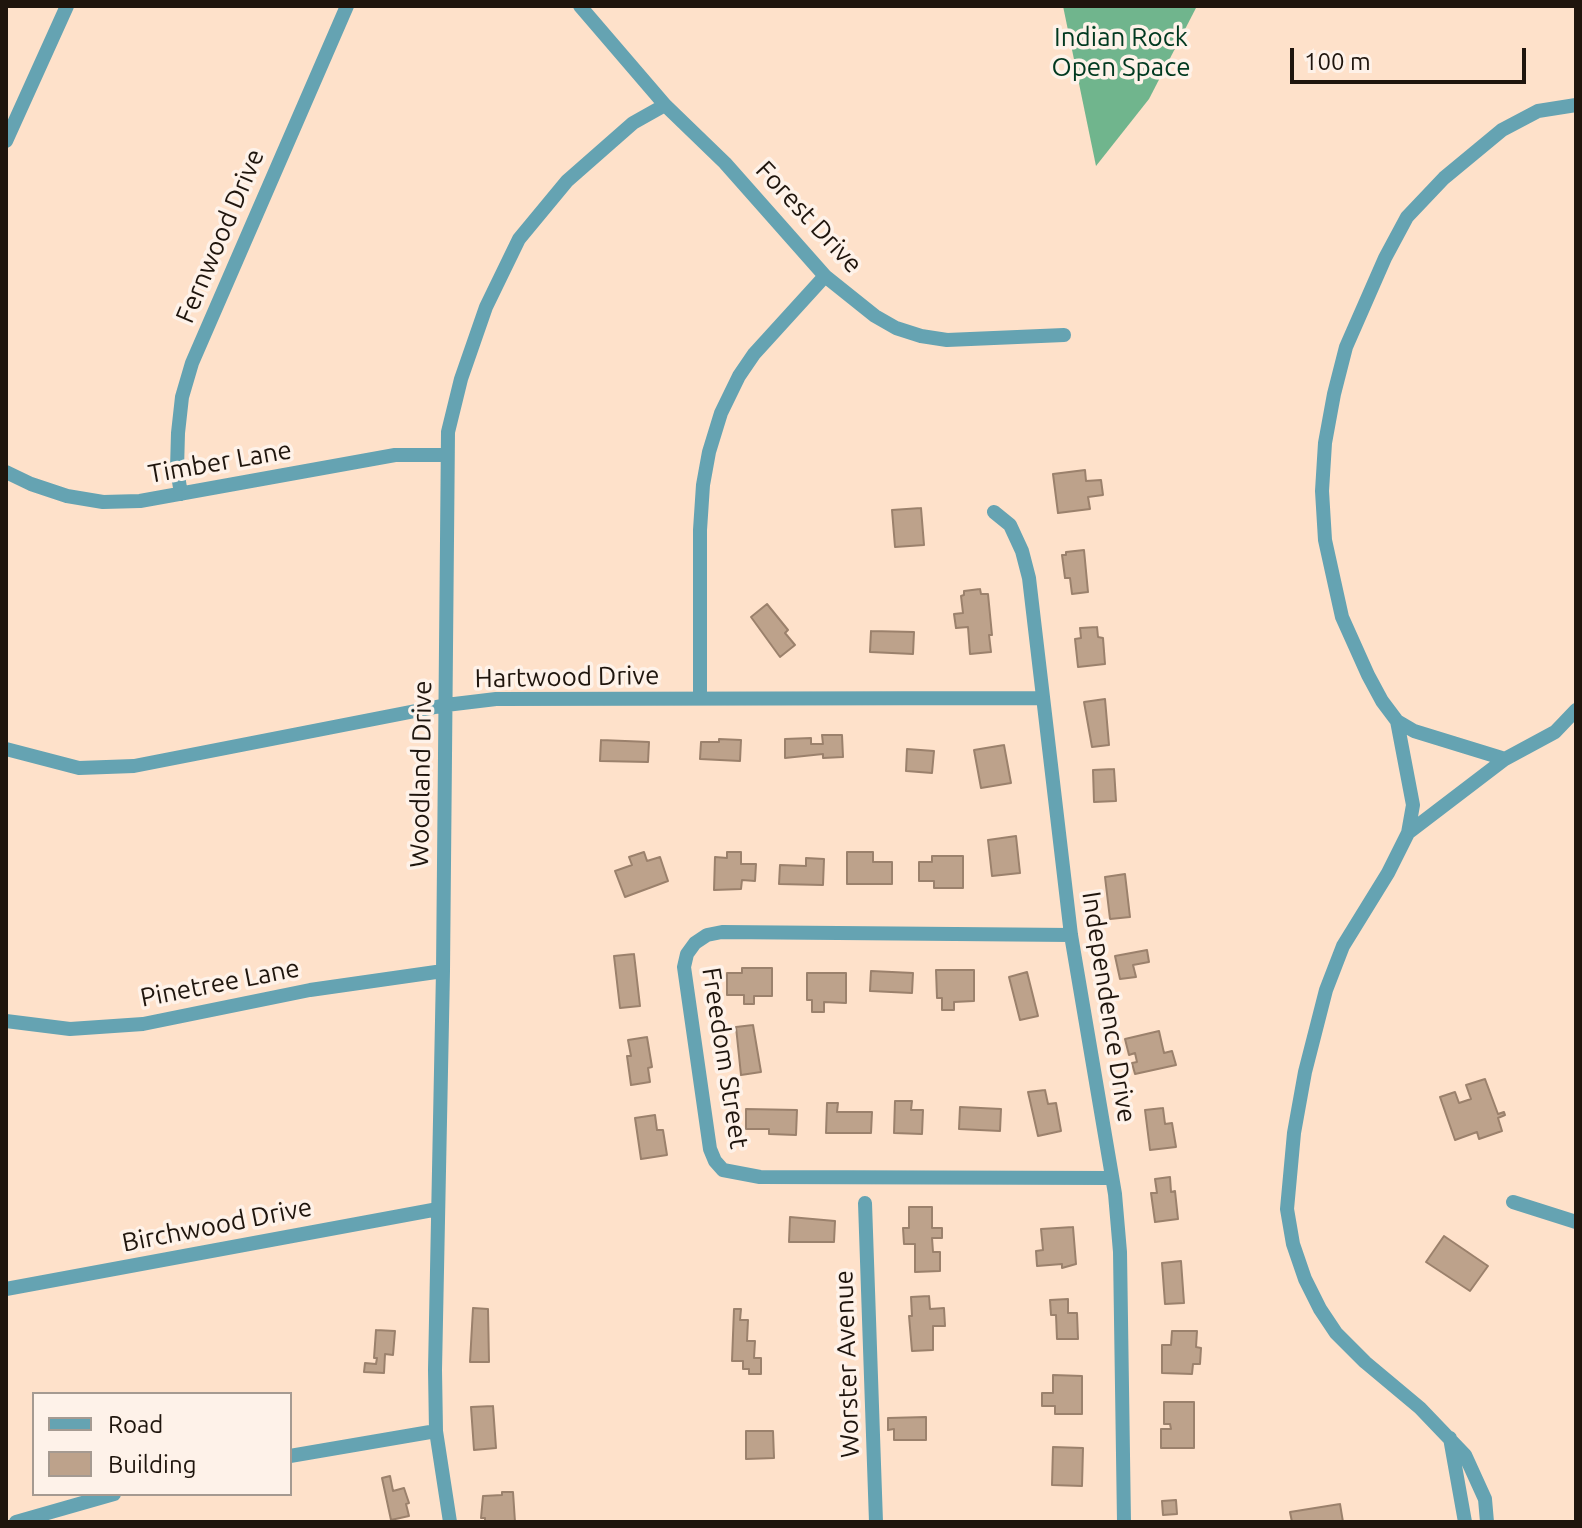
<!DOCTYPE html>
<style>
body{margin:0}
#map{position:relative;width:1582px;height:1528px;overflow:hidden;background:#fee1ca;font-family:Ubuntu,sans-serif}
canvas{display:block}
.frame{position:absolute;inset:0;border:8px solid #1f150d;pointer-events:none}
.legend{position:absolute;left:32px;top:1392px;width:260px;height:104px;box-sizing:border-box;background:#fef2e9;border:2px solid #a59a91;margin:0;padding:10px 14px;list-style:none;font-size:24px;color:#1f150d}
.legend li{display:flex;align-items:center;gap:16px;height:40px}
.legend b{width:40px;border:2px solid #a59a91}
.scale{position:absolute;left:1290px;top:48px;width:236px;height:36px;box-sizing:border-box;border:4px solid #1f150d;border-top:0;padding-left:10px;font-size:24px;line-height:28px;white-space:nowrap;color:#1f150d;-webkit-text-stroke:6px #fef2e9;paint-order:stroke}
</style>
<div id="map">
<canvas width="1582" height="1528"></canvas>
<div class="frame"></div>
<ul class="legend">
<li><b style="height:10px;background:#65a3b2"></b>Road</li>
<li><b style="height:22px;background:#bda28b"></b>Building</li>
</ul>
<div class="scale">100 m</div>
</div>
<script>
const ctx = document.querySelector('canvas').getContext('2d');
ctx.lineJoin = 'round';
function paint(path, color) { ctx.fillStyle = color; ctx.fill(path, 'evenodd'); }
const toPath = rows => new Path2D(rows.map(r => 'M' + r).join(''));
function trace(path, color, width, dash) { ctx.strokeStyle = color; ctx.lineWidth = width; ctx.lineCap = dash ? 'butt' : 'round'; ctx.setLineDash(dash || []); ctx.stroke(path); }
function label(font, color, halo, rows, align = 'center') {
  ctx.font = font + ' Ubuntu,sans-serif'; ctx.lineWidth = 7; ctx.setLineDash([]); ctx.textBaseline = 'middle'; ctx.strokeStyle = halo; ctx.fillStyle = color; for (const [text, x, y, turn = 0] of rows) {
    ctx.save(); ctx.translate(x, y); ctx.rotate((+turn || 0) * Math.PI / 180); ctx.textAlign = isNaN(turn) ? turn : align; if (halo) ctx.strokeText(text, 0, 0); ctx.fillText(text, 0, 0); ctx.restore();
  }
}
paint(toPath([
 [1063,6,1197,6,1149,99,1096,166]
]), '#70b58d');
const building = toPath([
 [1085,470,1086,481,1101,480,1103,495,1088,497,1090,509,1058,513,1053,474,1085,470],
 [921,508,924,545,895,547,892,510,921,508],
 [1084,550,1088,592,1072,594,1070,578,1065,578,1062,555,1066,555,1066,552,1084,550],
 [980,589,981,594,988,594,992,635,989,635,991,652,970,654,968,627,956,628,954,614,963,613,961,596,964,595,964,591,980,589],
 [767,604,788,630,785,633,795,645,780,657,751,617,767,604],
 [1097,627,1098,637,1103,638,1105,664,1078,667,1075,639,1081,638,1080,628,1097,627],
 [871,631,914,632,913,654,870,652,871,631],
 [1105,699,1109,745,1092,747,1084,702,1105,699],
 [822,735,842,735,843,757,823,758,823,754,785,758,785,739,811,738,811,744,823,744,822,735],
 [719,739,741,740,740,761,700,759,701,742,719,742,719,739],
 [601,740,649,742,648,762,600,761,601,740],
 [1004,745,1011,783,981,788,974,750,1004,745],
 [907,749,934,751,932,773,906,771,907,749],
 [1114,769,1116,801,1094,802,1093,770,1114,769],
 [1016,836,1020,873,992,876,988,840,1016,836],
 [644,852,647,861,660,857,668,881,625,897,615,871,632,865,629,857,644,852],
 [727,852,741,852,741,864,756,864,755,881,742,880,741,889,714,890,715,857,727,858,727,852],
 [847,852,873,852,873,862,892,862,892,884,847,884,847,852],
 [932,856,963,856,963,888,934,888,934,881,919,881,919,862,932,862,932,856],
 [806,858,824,859,823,885,779,884,780,865,806,866,806,858],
 [1125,874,1130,917,1110,919,1105,877,1125,874],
 [1147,950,1149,962,1133,965,1136,977,1120,979,1115,956,1147,950],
 [634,954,640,1006,620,1008,614,956,634,954],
 [742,968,772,968,772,996,754,996,754,1004,744,1004,744,995,727,995,727,973,742,973,742,968],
 [936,970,974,970,974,1001,954,1002,954,1010,942,1010,942,998,937,998,936,970],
 [871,971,913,973,912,993,870,991,871,971],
 [1027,972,1038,1016,1020,1020,1009,977,1027,972],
 [807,973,846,973,846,1003,824,1002,824,1012,812,1012,812,1000,807,1000,807,973],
 [753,1025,761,1072,741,1075,736,1027,753,1025],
 [1159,1031,1164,1053,1172,1051,1176,1065,1135,1074,1132,1063,1137,1062,1135,1053,1129,1055,1125,1039,1159,1031],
 [647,1037,652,1067,648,1068,650,1082,631,1085,627,1056,631,1056,628,1040,647,1037],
 [1485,1079,1498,1114,1504,1112,1505,1115,1498,1118,1502,1131,1479,1139,1477,1132,1455,1140,1440,1097,1455,1092,1459,1103,1471,1099,1466,1085,1485,1079],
 [1045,1090,1048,1104,1056,1103,1061,1131,1038,1136,1028,1092,1045,1090],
 [895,1101,912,1101,911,1110,923,1110,922,1134,894,1133,895,1101],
 [827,1103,838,1103,837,1112,872,1112,871,1133,826,1133,827,1103],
 [960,1107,1001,1109,1000,1131,959,1129,960,1107],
 [1163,1108,1165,1124,1172,1123,1176,1147,1150,1150,1145,1110,1163,1108],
 [746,1109,797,1110,796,1135,769,1134,769,1129,746,1129,746,1109],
 [655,1115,657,1130,663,1130,667,1155,641,1159,635,1118,655,1115],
 [1170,1177,1171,1192,1175,1191,1178,1219,1155,1222,1151,1193,1157,1193,1155,1179,1170,1177],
 [909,1207,932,1207,932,1228,942,1228,942,1238,932,1238,933,1252,940,1252,940,1271,915,1272,915,1244,904,1244,903,1228,909,1228,909,1207],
 [790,1217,835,1221,834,1242,789,1242,790,1217],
 [1073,1227,1076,1264,1062,1268,1062,1264,1037,1266,1036,1251,1043,1250,1041,1229,1073,1227],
 [1444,1236,1488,1266,1470,1291,1426,1262,1444,1236],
 [1181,1261,1184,1303,1165,1304,1162,1263,1181,1261],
 [929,1296,930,1309,944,1308,945,1326,933,1326,933,1350,912,1351,909,1316,912,1316,911,1297,929,1296],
 [1068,1299,1068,1313,1077,1313,1078,1339,1057,1339,1056,1315,1051,1315,1050,1300,1068,1299],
 [473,1308,488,1309,489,1362,470,1362,473,1308],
 [734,1309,741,1309,740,1320,748,1320,747,1341,755,1341,754,1358,761,1358,761,1374,749,1374,749,1369,743,1369,743,1361,732,1361,734,1309],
 [376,1330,395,1331,393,1355,385,1354,384,1373,364,1372,365,1363,376,1364,377,1358,374,1358,376,1330],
 [1172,1331,1197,1331,1196,1347,1201,1348,1200,1364,1193,1364,1192,1374,1162,1373,1162,1345,1171,1345,1172,1331],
 [1053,1375,1082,1376,1082,1414,1055,1414,1055,1406,1042,1406,1042,1393,1053,1393,1053,1375],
 [1164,1402,1194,1402,1194,1448,1161,1448,1161,1429,1171,1429,1170,1424,1164,1424,1164,1402],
 [493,1406,496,1448,474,1450,471,1407,493,1406],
 [926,1417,926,1440,894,1440,894,1429,888,1430,888,1418,926,1417],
 [746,1431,773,1431,774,1458,746,1459,746,1431],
 [1053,1447,1083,1448,1082,1486,1052,1485,1053,1447],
 [390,1476,393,1491,404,1488,409,1503,406,1504,409,1516,391,1520,382,1478,390,1476],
 [502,1492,513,1492,515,1522,485,1522,485,1518,481,1518,483,1496,502,1495,502,1492],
 [1176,1500,1177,1514,1163,1515,1162,1501,1176,1500],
 [1340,1504,1343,1522,1292,1522,1290,1512,1340,1504]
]);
paint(building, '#bda28b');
trace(building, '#9b816c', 2);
trace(toPath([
 [580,6,665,105,725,163,825,276,875,316,896,328,921,336,947,340,1064,335],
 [1576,105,1538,111,1502,130,1444,178,1407,217,1385,258,1346,347,1334,394,1325,443,1322,491,1325,540,1342,617,1368,675,1382,701,1397,721,1414,731,1505,759,1555,732,1576,710],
 [6,141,67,6],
 [6,472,31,484,67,496,103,502,140,501,395,455,447,455],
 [181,494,177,469,178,433,182,397,192,363,347,6],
 [994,512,1010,525,1022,551,1029,578,1071,935,1115,1194,1120,1252,1124,1522],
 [700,698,700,530,703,485,709,452,721,413,739,376,754,354,825,276],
 [1397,721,1413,805,1408,833,1388,873,1343,946,1326,990,1305,1072,1294,1133,1287,1209,1293,1244,1305,1279,1320,1309,1336,1333,1365,1362,1420,1408,1465,1455,1485,1499,1487,1522],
 [6,749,79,768,134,766,446,705,496,699,1042,698],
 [1408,833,1505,759],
 [1071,935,722,932,707,935,695,943,687,954,684,967,710,1149,715,1161,723,1170,760,1177,1112,1178],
 [6,1021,70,1029,143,1024,310,990,443,971],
 [1513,1202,1576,1222],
 [865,1203,876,1522],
 [6,1289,438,1209],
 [1450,1438,1465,1522],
 [290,1456,436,1431],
 [16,1522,114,1494],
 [450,1522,436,1431,435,1370,443,971,448,432,461,379,486,307,519,239,567,181,633,123,665,105]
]), '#65a3b2', 14);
label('26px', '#003920', '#fef2e9', [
 ["Indian Rock",1121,37],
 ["Open Space",1121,67]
]);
label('26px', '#1f150d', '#fef2e9', [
 ["Forest Drive",809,217,47],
 ["Fernwood Drive",220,236,-67],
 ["Timber Lane",220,462,-10],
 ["Hartwood Drive",567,677,-1],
 ["Woodland Drive",421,774,-89],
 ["Pinetree Lane",220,983,-11],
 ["Independence Drive",1109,1007,81],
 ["Freedom Street",725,1058,81],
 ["Birchwood Drive",217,1225,-11],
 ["Worster Avenue",847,1364,-92]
]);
</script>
